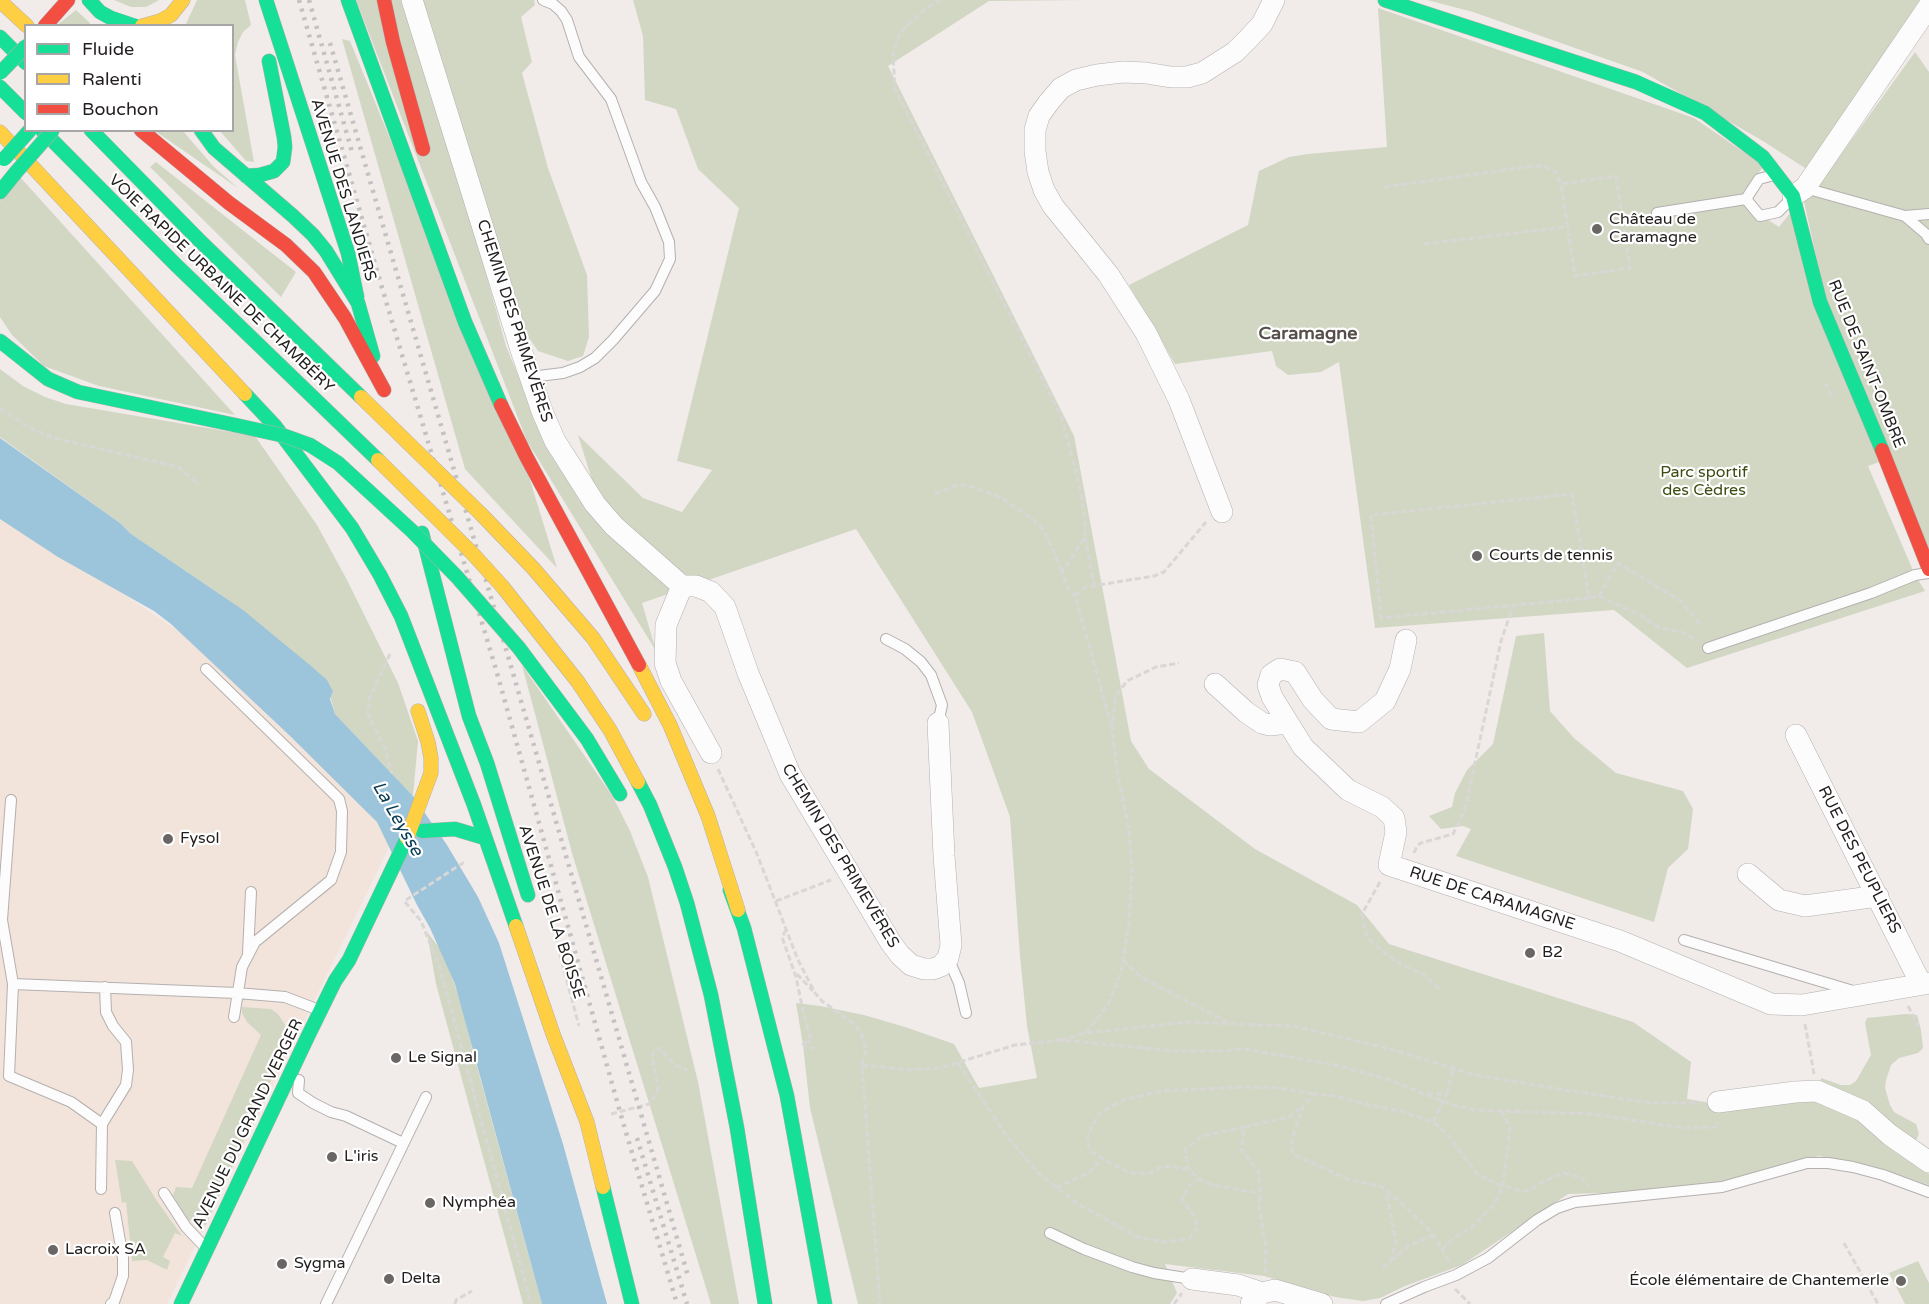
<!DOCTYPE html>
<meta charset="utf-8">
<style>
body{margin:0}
#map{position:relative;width:1929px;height:1304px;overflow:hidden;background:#f1ebea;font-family:"Varela Round",sans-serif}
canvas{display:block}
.legend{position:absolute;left:24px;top:24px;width:210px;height:108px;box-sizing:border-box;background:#fff;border:2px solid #a7a5a5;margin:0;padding:8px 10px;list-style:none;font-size:18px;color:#221e1d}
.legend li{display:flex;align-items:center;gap:12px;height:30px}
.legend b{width:30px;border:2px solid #a7a5a5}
</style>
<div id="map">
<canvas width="1929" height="1304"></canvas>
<ul class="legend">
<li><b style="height:8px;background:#16e098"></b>Fluide</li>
<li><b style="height:8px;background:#ffcf43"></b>Ralenti</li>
<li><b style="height:8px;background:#f24e42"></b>Bouchon</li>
</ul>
</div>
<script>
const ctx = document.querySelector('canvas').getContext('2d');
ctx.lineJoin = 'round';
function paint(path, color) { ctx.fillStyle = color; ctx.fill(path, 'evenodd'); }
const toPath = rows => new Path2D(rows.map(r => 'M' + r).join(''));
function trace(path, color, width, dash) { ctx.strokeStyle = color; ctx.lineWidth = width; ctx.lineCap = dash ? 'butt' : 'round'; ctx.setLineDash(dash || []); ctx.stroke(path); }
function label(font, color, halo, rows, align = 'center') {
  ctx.font = font + ' "Varela Round",sans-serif'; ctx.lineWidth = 4.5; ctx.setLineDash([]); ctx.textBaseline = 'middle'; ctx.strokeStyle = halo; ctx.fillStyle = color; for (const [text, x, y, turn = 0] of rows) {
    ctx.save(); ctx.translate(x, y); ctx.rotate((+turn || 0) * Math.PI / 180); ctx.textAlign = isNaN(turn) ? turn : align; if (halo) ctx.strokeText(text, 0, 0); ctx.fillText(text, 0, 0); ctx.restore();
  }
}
paint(toPath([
 [0,519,128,597,180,632,368,811,377,822,389,847,167,1304,0,1304]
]), '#f2e4db');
paint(toPath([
 [114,0,159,0,146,7,131,7],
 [197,0,245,0,251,25,243,32,238,42,235,55,254,162,246,161,220,131,232,130,232,26,185,26],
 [356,0,407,0,443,119,506,346,543,435,607,528,578,435,643,498,682,512,712,470,677,461,739,208,698,169,676,109,645,100,643,36,633,0,1085,0,989,1,888,66,1074,436,1131,741,1149,769,1255,849,1357,905,1389,944,1633,1022,1691,1062,1687,1099,1742,1108,1804,1097,1845,1109,1929,1174,1929,1185,1886,1170,1819,1156,1730,1182,1633,1192,1568,1194,1462,1265,1405,1286,1380,1298,1363,1301,1335,1297,1264,1276,1165,1264,1177,1293,1170,1304,858,1304,810,1108,803,1045,796,1003,820,1006,864,1015,905,1027,954,1044,979,1088,1037,1078,1027,1026,1020,956,1010,817,972,712,856,529,642,603,656,651,527,441],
 [421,0,534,0,535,5,521,17,532,62,522,73,548,168,587,275,589,337,583,356,568,361,538,351,523,329],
 [1427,0,1920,0,1808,170,1763,141,1643,72,1473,12],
 [1378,8,1694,118,1764,166,1743,192,1745,205,1779,227,1794,208,1879,462,1868,466,1915,575,1925,591,1687,668,1614,610,1375,628,1339,362,1321,372,1288,375,1276,366,1272,351,1175,364,1129,285,1248,225,1259,171,1289,157,1308,154,1387,147],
 [76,10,90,23,90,25,56,26],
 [342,39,350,41,530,480,557,568,465,469],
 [1915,52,1929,72,1929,554,1827,306,1803,197,1827,174],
 [155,131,183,131,213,166,238,188],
 [156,162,296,272,281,297,150,167],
 [20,177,235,415,99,386,44,366,12,335,0,317,0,201],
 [0,369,23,386,45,397,66,404,255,436,317,525,347,580,398,683,418,741,413,796,335,714,326,680,236,606,131,534,120,523,0,437],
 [1544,633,1550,711,1574,738,1616,773,1683,791,1693,809,1688,849,1668,868,1654,922,1456,856,1471,829,1463,826,1441,829,1429,816,1452,807,1455,793,1467,770,1493,744,1516,636],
 [522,665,613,797,630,831,648,877,698,1082,739,1304,711,1304,572,853],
 [427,932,441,950,449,968,461,1003,473,1052,542,1304,523,1304,436,984],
 [242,1007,271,1009,278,1014,285,1025,286,1047,206,1225,186,1219,173,1195,176,1187,192,1188,261,1035,247,1022,242,1013],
 [1906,1014,1917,1015,1921,1030,1923,1048,1918,1053,1899,1058,1891,1065,1886,1080,1885,1088,1890,1105,1894,1112,1916,1124,1919,1134,1915,1142,1820,1083,1821,1078,1841,1085,1850,1085,1856,1081,1871,1055,1865,1023,1867,1018],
 [114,1160,115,1160,132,1161,157,1201,182,1236,175,1233,163,1257,170,1261,167,1270,147,1260,132,1261,126,1202,122,1203,115,1160],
 [1918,1261,1929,1283,1929,1304,1905,1304,1889,1273]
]), '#d2d7c4');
paint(toPath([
 [0,438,120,523,131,534,243,610,311,666,327,680,331,688,333,691,330,699,335,714,413,796,447,845,478,897,499,943,563,1144,607,1304,542,1304,455,984,430,928,417,905,377,822,289,735,171,624,154,611,58,557,0,519]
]), '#9cc4db');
const lane = toPath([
 [1774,175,1759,179,1746,199,1760,216,1778,212,1791,199],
 [1805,188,1905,216,1929,214],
 [1657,213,1746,199],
 [1905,216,1926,234,1929,239],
 [530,377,563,373,580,367,595,358,613,340,655,291,670,259,669,242,655,207,641,182,611,99,579,57,567,20,561,11,553,4,543,0],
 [886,639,905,649,921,662,931,675,942,705,938,723],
 [1708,648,1871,593,1915,575,1929,573],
 [206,669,331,791,339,799,342,811,341,852,331,880,255,942,242,967,234,1017],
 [11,800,2,920,13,984,9,1076,71,1102,102,1124,126,1085,128,1070,126,1042,113,1026,106,1012,105,987],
 [1684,940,1853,991],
 [248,953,251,892],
 [948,958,959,983,966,1013],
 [13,984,237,993,285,997,319,1010],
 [299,1080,298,1093,313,1103,331,1112,346,1116,403,1143],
 [101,1189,102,1124],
 [164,1193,186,1227,203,1245],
 [1050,1233,1084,1249,1132,1267,1154,1273,1192,1279],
 [111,1304,114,1302,123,1276,123,1258,115,1213],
 [326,1304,426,1097],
 [1386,1304,1424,1287,1456,1275,1488,1258,1537,1220,1557,1208,1575,1202,1722,1187,1807,1163,1828,1163,1853,1167,1883,1175,1929,1192]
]);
const street = toPath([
 [412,0,521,350,542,411,555,441,595,504,614,526,682,586,696,586,711,592,725,607,748,673,790,774,891,943,900,955,911,965,924,969,933,969,941,966,948,958,951,945,944,856,938,723],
 [1793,196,1805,188,1929,6],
 [1222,512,1179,400,1146,333,1108,274,1053,206,1044,190,1038,172,1035,151,1035,130,1039,116,1049,102,1061,88,1076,80,1097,75,1123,72,1146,73,1171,77,1187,77,1202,73,1235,52,1248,39,1262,24,1274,0],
 [682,586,666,625,665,663,671,681,711,753],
 [1406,640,1400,669,1385,701,1359,722,1331,719,1313,700,1295,672,1280,669,1271,675,1268,685,1272,697,1303,747,1348,790,1382,807,1394,818,1396,832,1389,865,1620,941,1771,1004,1802,1005,1929,983],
 [1215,684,1246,712,1262,723,1270,725,1288,723],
 [1796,735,1921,984],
 [1748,874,1779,900,1805,906,1878,896],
 [1718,1102,1795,1092,1817,1091,1863,1111,1890,1135,1929,1162],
 [1192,1279,1238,1285,1262,1293],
 [1251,1304,1262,1293,1275,1290,1322,1304]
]);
const fast = toPath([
 [89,0,100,12,111,18,135,26],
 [266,0,348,253,357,297],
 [348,0,465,322,501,405],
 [1385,0,1636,82,1705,113,1763,157,1793,196,1820,302,1882,450],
 [0,37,26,63],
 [0,87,26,113],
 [42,130,175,264,378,460],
 [91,130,200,241,361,397],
 [201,130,214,148,293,216,313,235,326,251,358,303,373,356],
 [246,176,260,175,274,171,283,162,285,147,284,137,269,61],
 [0,192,17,171],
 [0,341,48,379,78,392,235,425],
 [245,394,275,426,352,528,380,575,401,616,474,805,516,926],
 [422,533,469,716,487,763,528,895],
 [519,648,587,739,620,794],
 [638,782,650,805,675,867,687,903,711,995,737,1128,765,1304],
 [422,831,455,829,485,838],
 [730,890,744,928,787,1096,825,1304],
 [603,1187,632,1304],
 [181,1304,308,1036,335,981,349,960,407,838]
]);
const slow = toPath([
 [0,1,27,26],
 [142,26,160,21,171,15,183,0],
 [0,132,245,394],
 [481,514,533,568,593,638,644,714],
 [502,586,578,682,610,730,638,782],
 [639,665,670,725,708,816,738,910],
 [407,838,431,773,431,758,428,742,418,711],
 [516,926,553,1034,587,1122,603,1187]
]);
const jam = toPath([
 [384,0,393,42,423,149],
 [45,26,68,0],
 [141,130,229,203,286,245,314,272,345,318,384,390],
 [501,405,526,456,639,665],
 [1882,450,1929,569]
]);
trace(lane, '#b4b0af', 12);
trace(street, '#b4b0af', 22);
trace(fast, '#b4b0af', 15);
trace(slow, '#b4b0af', 15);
trace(jam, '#b4b0af', 15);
trace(toPath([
 [941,0,928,7,900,32,893,55,895,89,1062,418,1080,489,1085,518,1085,537,1062,572,1069,591,1075,595,1112,728],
 [1616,176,1630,268,1575,276,1561,184,1616,176],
 [1384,187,1533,166,1543,166,1555,171,1561,184],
 [1623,220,1645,216],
 [1424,244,1567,227],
 [1829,384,1826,385,1831,396],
 [0,408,28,427,54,438,178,467,199,484],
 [935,494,957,485,970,486,1000,497,1031,518,1041,527,1047,536,1062,572],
 [1085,537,1094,585],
 [1075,595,1086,587,1154,576,1164,572,1206,522],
 [1599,596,1618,563,1681,601,1700,624],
 [1589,598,1381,618,1371,515,1572,494,1589,598,1599,596,1642,616,1660,628,1682,632,1697,641],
 [390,654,369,699,368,714,385,749,392,773],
 [718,769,757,854,798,960,815,993,822,1001,853,1023,861,1033,866,1049,862,1065,880,1304],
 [1414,853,1417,846,1421,843,1453,834,1460,820,1466,805,1501,641,1513,606],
 [1380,882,1362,914,1367,937,1381,950,1400,964,1423,974,1440,989],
 [406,900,466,861],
 [776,901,831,880],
 [405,902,421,921,439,965,531,1304],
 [548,910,579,1026],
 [786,930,782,937,796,977,802,1006,811,1041,802,1043,808,1049,814,1047],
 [1123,960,1142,978,1232,1024],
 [797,974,813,991],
 [1908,1006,1919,1027],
 [1805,1024,1814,1074],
 [1086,1033,1108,1005,1121,973,1129,923,1132,868,1129,829,1117,771,1112,728,1116,696,1127,681,1156,667,1179,663],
 [1061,1040,1085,1033,1187,1022,1293,1026,1387,1048,1475,1075,1570,1091,1653,1103,1700,1103],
 [958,1063,1006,1135,1039,1174,1078,1204,1138,1237,1165,1242,1189,1239,1198,1228,1194,1215,1182,1200,1188,1187,1199,1179],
 [862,1065,910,1070,940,1068,1015,1045,1061,1040,1174,1051,1223,1051,1244,1049,1335,1065,1384,1078,1453,1105,1474,1110,1593,1114,1683,1128,1718,1127,1718,1122],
 [1427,1093,1447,1094,1433,1122],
 [1447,1094,1453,1069],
 [611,1114,649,1104,657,1094,658,1087,652,1057,654,1050,659,1048,675,1065,687,1070],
 [1245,1127,1202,1136,1185,1150,1188,1168,1199,1179,1212,1185,1260,1193],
 [1188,1168,1182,1169,1170,1166,1158,1168,1149,1174,1131,1173,1114,1165,1091,1152,1087,1141,1091,1127,1101,1112,1124,1100,1161,1091,1245,1087,1280,1088,1315,1094],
 [1056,1188,1088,1173,1102,1159],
 [1844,1243,1878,1304],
 [1442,1250,1454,1238,1472,1227,1493,1206,1503,1186,1510,1127,1501,1111],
 [1391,1261,1408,1246,1434,1235],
 [1449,1262,1434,1235,1407,1208,1381,1186,1349,1180,1293,1154,1291,1144,1297,1123,1304,1105,1315,1094,1335,1096,1369,1105,1401,1111,1433,1122,1446,1133,1478,1175,1503,1186,1518,1190,1530,1191,1540,1183,1564,1173,1580,1177,1589,1186],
 [1383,1268,1390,1262,1396,1243,1386,1191],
 [1265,1273,1266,1247,1259,1208,1260,1193,1259,1172,1241,1149,1245,1127,1289,1117,1302,1107],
 [1455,1289,1470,1304],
 [455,1304,456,1300,472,1291],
 [1174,1304,1182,1293]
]), '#d8d7d6', 3, [6, 3]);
trace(lane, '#fdfcfc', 10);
trace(street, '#fdfcfc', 21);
trace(fast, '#16e098', 14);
trace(slow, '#ffcf43', 14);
trace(jam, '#f24e42', 14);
trace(toPath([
 [299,0,380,281,497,673,620,1112,677,1304],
 [309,0,352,152],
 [330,43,688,1276],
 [637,1138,687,1304]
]), '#c3c1c1', 4.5, [3, 6]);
const fastBridge = toPath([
 [0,73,26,46],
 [4,159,30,130],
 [17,171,53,130],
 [235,425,285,436,310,445,338,463,412,531,457,577,519,648]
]);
const slowBridge = toPath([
 [361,397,481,514],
 [378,460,472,553,502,586]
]);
trace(fastBridge, '#b4b0af', 15, []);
trace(slowBridge, '#b4b0af', 15, []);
trace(fastBridge, '#16e098', 14);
trace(slowBridge, '#ffcf43', 14);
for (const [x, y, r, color] of [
 [1597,229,6,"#6a6665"],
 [1477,556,6,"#6a6665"],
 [168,839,6,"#6a6665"],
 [1530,953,6,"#6a6665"],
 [396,1058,6,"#6a6665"],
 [332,1157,6,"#6a6665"],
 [430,1203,6,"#6a6665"],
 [53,1250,6,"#6a6665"],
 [282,1264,6,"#6a6665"],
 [389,1279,6,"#6a6665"],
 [1901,1281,6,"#6a6665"]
]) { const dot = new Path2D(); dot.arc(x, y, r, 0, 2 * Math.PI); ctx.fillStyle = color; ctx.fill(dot); trace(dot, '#fff', 2); }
label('16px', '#221e1d', '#fff', [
 ["AVENUE DES LANDIERS",343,190,73],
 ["VOIE RAPIDE URBAINE DE CHAMBÉRY",221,284,44],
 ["CHEMIN DES PRIMEVÈRES",514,321,72],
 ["RUE DE SAINT-OMBRE",1866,364,68],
 ["CHEMIN DES PRIMEVÈRES",840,856,59],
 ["RUE DES PEUPLIERS",1859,860,63],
 ["RUE DE CARAMAGNE",1492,899,18],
 ["AVENUE DE LA BOISSE",551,912,72],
 ["AVENUE DU GRAND VERGER",248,1124,-64]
]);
label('16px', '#221e1d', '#fff', [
 ["Château de",1609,220],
 ["Caramagne",1609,238],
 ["Courts de tennis",1489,556],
 ["Fysol",180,839],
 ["B2",1542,953],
 ["Le Signal",408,1058],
 ["L'iris",344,1157],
 ["Nymphéa",442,1203],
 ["Lacroix SA",65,1250],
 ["Sygma",294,1264],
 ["Delta",401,1279],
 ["École élémentaire de Chantemerle",1889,1281,"right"]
], 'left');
label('16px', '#3b4c0f', '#fff', [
 ["Parc sportif",1704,473],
 ["des Cèdres",1704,491]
]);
label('bold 18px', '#564e4a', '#fff', [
 ["Caramagne",1308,334]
]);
label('italic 18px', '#093b53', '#fff', [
 ["La Leysse",397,819,60]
]);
</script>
